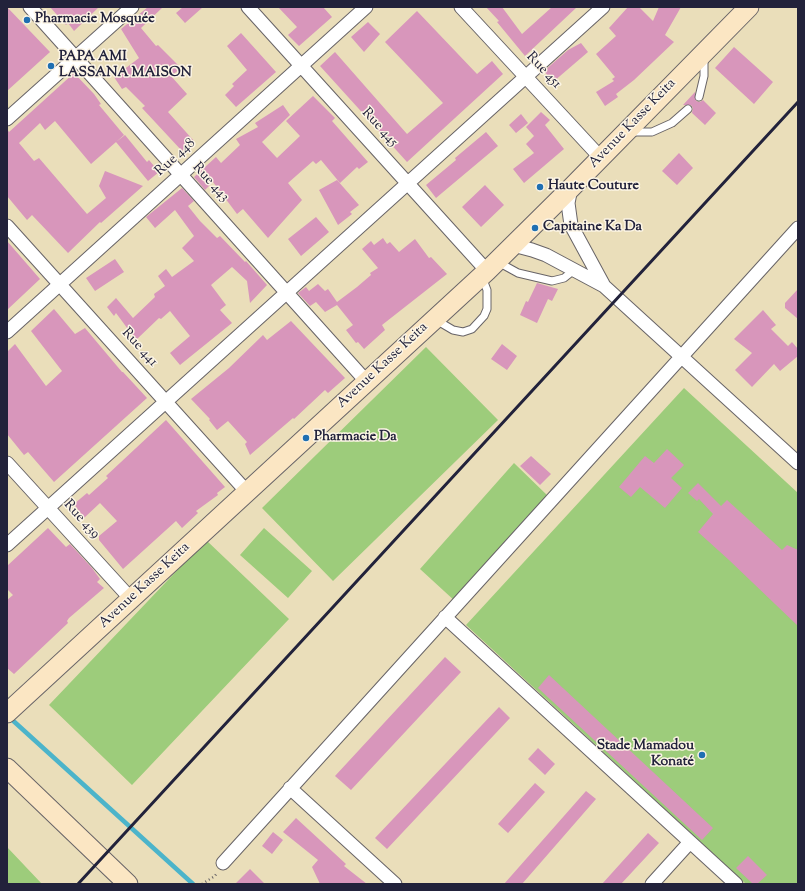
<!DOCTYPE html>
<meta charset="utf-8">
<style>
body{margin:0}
#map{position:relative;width:805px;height:891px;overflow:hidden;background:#eadeba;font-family:"Sorts Mill Goudy",serif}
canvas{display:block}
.frame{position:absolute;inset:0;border:8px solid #22223b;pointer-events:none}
</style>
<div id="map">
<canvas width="805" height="891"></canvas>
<div class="frame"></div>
</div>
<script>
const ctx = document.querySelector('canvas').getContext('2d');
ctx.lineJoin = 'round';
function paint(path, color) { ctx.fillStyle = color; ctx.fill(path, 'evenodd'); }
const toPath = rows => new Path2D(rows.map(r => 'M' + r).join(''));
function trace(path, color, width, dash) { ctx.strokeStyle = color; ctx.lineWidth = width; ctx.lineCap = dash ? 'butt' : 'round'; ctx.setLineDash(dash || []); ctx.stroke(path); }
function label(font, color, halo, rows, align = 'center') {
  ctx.font = font + ' "Sorts Mill Goudy",serif'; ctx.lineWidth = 3; ctx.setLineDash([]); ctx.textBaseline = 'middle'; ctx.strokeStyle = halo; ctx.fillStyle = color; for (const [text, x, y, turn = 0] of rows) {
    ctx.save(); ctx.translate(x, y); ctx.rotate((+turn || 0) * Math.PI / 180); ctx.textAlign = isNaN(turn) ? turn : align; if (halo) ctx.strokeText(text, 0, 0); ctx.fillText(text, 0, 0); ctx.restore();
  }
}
paint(toPath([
 [426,347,498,420,333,581,262,508],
 [684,388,798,493,798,884,746,884,466,625],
 [514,463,549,497,456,602,420,569],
 [264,528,312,571,288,598,240,555],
 [206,540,289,619,132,785,49,705],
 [7,847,42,884,7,884]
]), '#9dcc7b');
trace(toPath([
 [9,717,193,884]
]), '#4cb4ca', 4.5);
paint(toPath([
 [7,7,50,52,7,91],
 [50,7,99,7,74,31,68,23,66,25],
 [148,7,163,7,141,28,156,46,158,45,181,68,171,76,187,94,168,112,194,141,182,151,142,108,145,106,126,87,122,89,114,77,139,58,121,29],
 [183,7,203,7,185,23,176,13],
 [278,7,323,7,332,17,299,46,288,35,297,27],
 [486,7,502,7,522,34,552,7,577,7,525,56,497,22,499,21],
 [628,7,639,7,653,21,659,7,681,7,665,35,674,42,634,80,616,94,618,97,605,106,596,92,614,81,612,79,615,77,596,54,616,36,609,28],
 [417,11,477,74,492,61,503,74,407,162,320,66,335,52,407,134,443,103,385,42],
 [368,22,380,34,364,52,351,37],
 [241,33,276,72,236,107,225,95,234,86,232,84,247,70,227,46],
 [581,43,588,52,553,82,544,71,568,50],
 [734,47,773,82,754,104,715,68],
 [74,73,94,94,101,104,99,105,124,135,91,164,55,121,45,130,40,123,19,143,34,161,39,158,87,214,106,198,99,186,105,171,143,186,101,223,100,222,68,253,32,215,27,220,7,196,7,129,9,132],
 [695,92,696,101,700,102,703,100,716,113,705,125,692,113,693,108,691,105,683,105],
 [313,96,335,118,332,121,368,162,359,169,357,167,340,183,321,160,316,164,313,161,288,183,302,200,268,238,243,209,237,214,213,182,205,190,194,177,216,157,221,163,240,145,236,139,258,127,255,123,283,105,290,115,262,142,277,158,300,136,286,121],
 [541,112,550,120,545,125,564,149,524,183,513,169,534,153,526,144,534,136,526,127],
 [521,114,528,123,516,133,509,125],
 [486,132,498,146,436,198,426,185,456,160,455,158],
 [125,135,147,162,149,160,159,172,148,181,116,142],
 [679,153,693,168,677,185,662,171],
 [337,180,359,205,350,212,352,214,338,225,319,190],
 [485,185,504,205,481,227,462,207],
 [182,188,194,201,188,206,200,221,217,238,220,236,245,262,246,261,267,285,250,303,247,281,232,267,211,285,226,305,220,310,232,323,180,365,170,353,190,336,170,311,161,319,159,318,136,340,116,313,114,316,107,307,116,298,133,318,155,297,154,294,165,286,158,276,166,269,172,277,194,261,182,248,194,236,175,210,155,228,146,217],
 [316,217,329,232,301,256,288,239],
 [383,238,387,244,390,242,399,252,415,239,429,258,431,257,447,274,382,325,385,330,364,349,358,342,356,343,346,330,353,325,337,305,325,312,316,302,310,306,298,293,306,287,309,291,318,284,325,291,328,289,337,302,357,287,371,275,370,273,378,268,362,249,371,241,374,245],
 [7,241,40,279,7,310],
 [115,259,124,272,95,291,86,278],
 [537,283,558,289,552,301,548,299,537,323,520,315,526,301,528,302],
 [798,289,798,319,785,308,785,303],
 [54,309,75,334,85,328,122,372,123,372,147,398,54,482,28,452,24,455,7,434,7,352,15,344,46,386,62,371,31,331],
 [763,310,776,325,771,329,788,346,792,342,798,349,798,356,780,371,774,364,752,387,735,370,752,353,734,339],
 [291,321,345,378,328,393,325,390,294,419,293,418,250,455,245,444,247,442,228,421,217,430,209,420,210,419,191,399,229,368,263,335,267,340],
 [502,344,517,356,507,370,491,359],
 [166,420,225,487,217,493,218,495,196,511,198,513,182,528,176,521,123,569,99,540,99,536,117,521,100,503,84,518,74,504,87,493,89,495,108,478,106,476],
 [667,449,684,465,671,478,682,488,665,508,640,487,631,497,619,487,645,456,654,463],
 [531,456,551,474,540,485,520,466],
 [698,483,721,506,727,500,782,550,787,545,798,550,798,626,729,560,698,532,713,514,699,499,697,501,688,493],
 [48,528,66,547,70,544,92,568,100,579,97,582,104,588,69,618,67,621,68,623,14,674,7,668,7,600,13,595,7,589,7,566],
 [445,657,461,672,351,790,335,776],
 [549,675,713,828,702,840,538,688],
 [499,707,510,718,387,849,375,838],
 [538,748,555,764,545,775,528,759],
 [535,783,545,792,508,833,498,824],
 [586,791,596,799,522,884,504,884],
 [296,818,346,864,344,866,367,884,320,884,312,867,318,860,283,832],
 [273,832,283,840,272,854,262,846],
 [648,833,659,843,621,884,602,884],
 [748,856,767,875,757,884,753,884,736,868],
 [250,869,265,884,235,884]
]), '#d896bb');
const lane = toPath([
 [699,97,704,76,704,56],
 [631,132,652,132,672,123,688,109],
 [498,262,518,273,552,281,564,278,574,270],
 [436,320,453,330,463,332,472,329,484,316,487,309,487,290,482,277]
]);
const street = toPath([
 [30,7,366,381],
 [248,7,487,271],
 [461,7,600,157],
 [7,119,132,7],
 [571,188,568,203,571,225,603,284],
 [7,226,247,492],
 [513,245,532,250,546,255,604,286,798,463],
 [7,332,366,7],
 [7,463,131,599],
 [7,545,603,7],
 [445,617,736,884],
 [290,788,395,884],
 [223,863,798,228],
 [652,884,690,842]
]);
const secondary = toPath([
 [7,713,487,271,571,188,749,7],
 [7,768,128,884]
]);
trace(lane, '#686467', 9);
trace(street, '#686467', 15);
trace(secondary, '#686467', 21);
trace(toPath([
 [202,884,215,876,217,873]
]), '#686467', 2.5, [1, 3]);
trace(lane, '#fff', 7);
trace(street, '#fff', 13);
trace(secondary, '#fbe6c3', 19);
trace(toPath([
 [78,884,798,102]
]), '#22223b', 3);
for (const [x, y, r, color] of [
 [27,20,4,"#1f6fb2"],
 [51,66,4,"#1f6fb2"],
 [540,187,4,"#1f6fb2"],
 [535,228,4,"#1f6fb2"],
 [306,438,4,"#1f6fb2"],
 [702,755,4,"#1f6fb2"]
]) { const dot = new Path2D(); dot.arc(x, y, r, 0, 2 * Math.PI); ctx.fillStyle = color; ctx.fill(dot); trace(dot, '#fcf5e5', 1.5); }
label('bold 14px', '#22223b', '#fcf5e5', [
 ["Pharmacie Mosquée",35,20],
 ["PAPA AMI",59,58],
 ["LASSANA MAISON",59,74],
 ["Haute Couture",548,187],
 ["Capitaine Ka Da",543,228],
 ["Pharmacie Da",314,438],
 ["Stade Mamadou",694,747,"right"],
 ["Konaté",694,763,"right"]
], 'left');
label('14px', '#22223b', '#fcf5e5', [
 ["Rue 451",543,71,47],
 ["Avenue Kasse Keita",633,124,-46],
 ["Rue 445",379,128,48],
 ["Rue 448",176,158,-42],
 ["Rue 443",210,183,48],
 ["Rue 441",139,348,48],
 ["Avenue Kasse Keita",383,366,-43],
 ["Rue 439",81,520,48],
 ["Avenue Kasse Keita",145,586,-43]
]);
</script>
